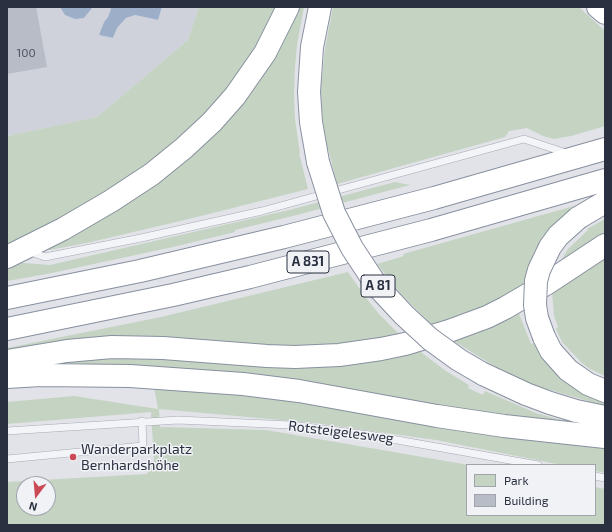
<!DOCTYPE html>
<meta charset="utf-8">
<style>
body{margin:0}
#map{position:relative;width:612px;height:532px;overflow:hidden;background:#e1e3e9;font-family:"Exo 2",sans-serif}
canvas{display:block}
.frame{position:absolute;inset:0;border:8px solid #2a3040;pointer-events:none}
.legend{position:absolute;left:466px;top:464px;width:130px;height:52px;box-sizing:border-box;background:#f0f2f6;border:1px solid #a1a4ad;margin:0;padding:5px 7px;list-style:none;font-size:12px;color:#2a3040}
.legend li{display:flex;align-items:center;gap:8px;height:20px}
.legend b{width:20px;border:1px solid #a1a4ad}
.north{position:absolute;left:16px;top:476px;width:40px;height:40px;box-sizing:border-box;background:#f0f2f6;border:1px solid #a1a4ad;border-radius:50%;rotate:196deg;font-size:11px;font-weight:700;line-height:16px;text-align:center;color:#2a3040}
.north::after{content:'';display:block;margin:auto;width:14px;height:18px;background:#ca4954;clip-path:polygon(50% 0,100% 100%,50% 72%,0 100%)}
</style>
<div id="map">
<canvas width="612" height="532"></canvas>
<div class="frame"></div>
<ul class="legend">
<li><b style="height:11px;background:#c5d3c2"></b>Park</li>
<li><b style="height:11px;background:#b8bcc6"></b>Building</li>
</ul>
<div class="north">N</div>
</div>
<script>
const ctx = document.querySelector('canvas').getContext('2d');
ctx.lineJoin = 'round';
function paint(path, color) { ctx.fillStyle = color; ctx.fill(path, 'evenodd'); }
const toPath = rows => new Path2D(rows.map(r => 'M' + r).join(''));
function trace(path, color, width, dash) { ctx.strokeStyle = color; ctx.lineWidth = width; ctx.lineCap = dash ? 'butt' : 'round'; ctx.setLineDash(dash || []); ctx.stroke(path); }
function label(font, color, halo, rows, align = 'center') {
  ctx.font = font + ' "Exo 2",sans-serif'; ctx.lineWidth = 3; ctx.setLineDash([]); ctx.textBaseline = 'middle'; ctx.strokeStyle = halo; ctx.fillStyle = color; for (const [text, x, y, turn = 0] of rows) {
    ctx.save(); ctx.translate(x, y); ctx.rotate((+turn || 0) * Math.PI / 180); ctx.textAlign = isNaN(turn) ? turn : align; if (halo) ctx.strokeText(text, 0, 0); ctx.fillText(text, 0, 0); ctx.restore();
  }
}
paint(toPath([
 [7,7,60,7,65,15,84,18,93,7,110,7,111,9,108,17,104,22,99,35,113,38,117,28,126,18,135,15,158,20,162,7,199,7,188,40,97,117,7,136]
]), '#cfd2db');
paint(toPath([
 [199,7,280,7,227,96,149,168,7,250,7,136,97,117,188,40],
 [297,7,304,7,297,45,295,68,294,95,295,119,300,153,299,153,308,189,193,218,91,242,50,250,44,249,150,183],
 [333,7,579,7,605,31,605,126,571,136,554,139,543,136,527,128,509,131,505,137,337,184,328,148,326,149,322,111,321,89,325,48],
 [395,182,410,185,297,215,235,230,235,232,173,247,47,274,7,281,7,263,11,262,50,265,289,210],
 [581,204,571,210,555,223,541,242,534,252,527,269,524,285,478,311,433,326,401,294,377,264,404,256,403,254],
 [605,219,605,237,567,264,562,259,568,249,588,230,587,229],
 [605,251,605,376,590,369,582,363,562,342,556,329,558,327,554,316,552,291],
 [348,272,366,298,379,314,403,338,355,346,7,353,7,348,161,317],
 [518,311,531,344,535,342,605,402,605,406,530,384,496,369,496,367,452,340],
 [418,350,446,371,469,385,468,388,472,390,483,395,485,391,536,413,576,424,43,364,103,356],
 [154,387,246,393,605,447,605,473,595,471,595,465,562,465,436,440,314,423,159,409,160,427,266,430,469,465,467,465,467,515,595,515,595,487,605,489,605,525,7,525,7,482,147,474,154,460,151,412,7,424,7,402,74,396,158,409],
 [24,484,48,484,48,508,24,508]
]), '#c5d3c2');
paint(toPath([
 [60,7,93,7,84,18,75,19,65,15],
 [110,7,162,7,158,20,135,15,126,18,117,28,113,38,99,35,104,22,108,17,111,9]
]), '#9dafc8');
paint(toPath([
 [7,7,36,7,47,67,7,74]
]), '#b8bcc6');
const lane = toPath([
 [28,251,45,257,141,238,262,211,524,139,566,153],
 [7,431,178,420,291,425,369,435,538,465],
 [7,459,143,446,142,421],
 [595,476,605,478]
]);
const highway = toPath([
 [598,7,605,13],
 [318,162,311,122,309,92,312,47,320,7],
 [578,218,605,202],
 [7,257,63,229,111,201,152,174,184,148,212,122,235,96,265,53,288,7],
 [7,298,140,271,284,237,434,198,605,149],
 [7,329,173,295,250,277,431,230,605,180],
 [544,337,551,351,568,370,588,384,605,391],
 [7,361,67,351,112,347,163,348,267,356,295,357,339,355,381,349,405,344,449,331,487,317,505,308,546,284,605,245],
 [483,374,526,394,550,403,576,411,605,417],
 [7,377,41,375,130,376,243,384,299,391,437,416,504,426,605,437]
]);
trace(lane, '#a6aab3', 8);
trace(highway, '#88909f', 24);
trace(lane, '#f3f4f7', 7);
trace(highway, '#fff', 22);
const highwayBridge = toPath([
 [318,162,334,213,352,248,377,286,404,315,430,339,459,360,483,374],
 [544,337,537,318,535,305,536,281,539,270,550,247,558,236,578,218]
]);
trace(highwayBridge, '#88909f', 24, []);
trace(highwayBridge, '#fff', 22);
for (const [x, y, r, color] of [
 [73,457,4,"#ca4954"]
]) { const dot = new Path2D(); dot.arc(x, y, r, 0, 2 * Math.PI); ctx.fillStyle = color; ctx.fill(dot); trace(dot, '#f0f2f6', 1.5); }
label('12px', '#4e5362', null, [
 ["100",26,53]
]);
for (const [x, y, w] of [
 [308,262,42],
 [378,286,34]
]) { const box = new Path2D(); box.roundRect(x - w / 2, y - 11, w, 22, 3); ctx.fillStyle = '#f0f2f6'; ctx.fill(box); trace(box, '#2a3040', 1); }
label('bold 13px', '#2a3040', null, [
 ["A 831",308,262],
 ["A 81",378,286]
]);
label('14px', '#2a3040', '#f0f2f6', [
 ["Rotsteigelesweg",341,432,7]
]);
label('14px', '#2a3040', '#f0f2f6', [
 ["Wanderparkplatz",81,449],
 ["Bernhardshöhe",81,465]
], 'left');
</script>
